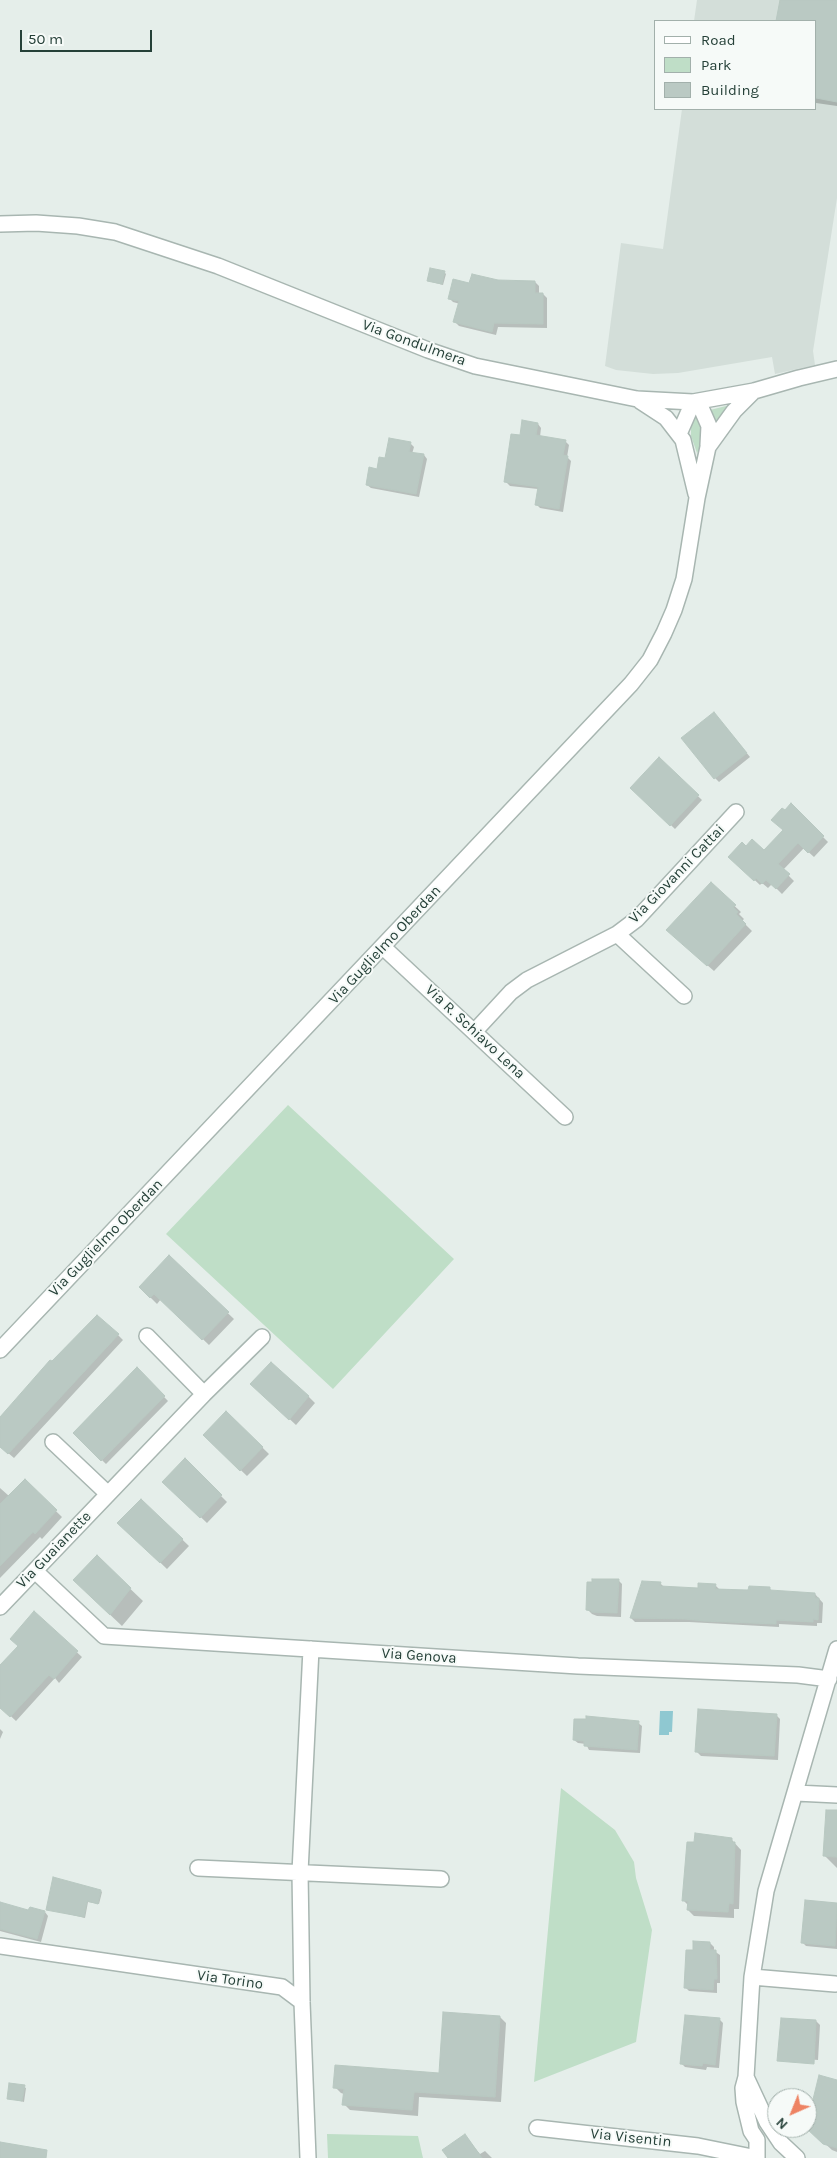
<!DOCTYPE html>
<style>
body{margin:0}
#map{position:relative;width:837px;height:2158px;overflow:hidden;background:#e5eeea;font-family:Karla,sans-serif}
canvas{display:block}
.legend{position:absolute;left:654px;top:20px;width:162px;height:90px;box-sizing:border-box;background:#f6faf8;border:1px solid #a2b0ab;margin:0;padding:6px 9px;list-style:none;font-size:15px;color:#254038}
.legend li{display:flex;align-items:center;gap:10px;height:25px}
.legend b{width:25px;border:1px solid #a2b0ab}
.north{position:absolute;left:767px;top:2088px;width:50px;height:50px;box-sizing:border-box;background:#f6faf8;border:1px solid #a2b0ab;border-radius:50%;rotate:224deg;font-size:14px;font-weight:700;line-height:20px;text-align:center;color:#254038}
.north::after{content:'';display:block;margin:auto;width:18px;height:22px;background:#ee8363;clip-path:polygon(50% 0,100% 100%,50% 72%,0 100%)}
.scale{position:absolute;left:20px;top:30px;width:132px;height:22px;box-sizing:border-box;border:2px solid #254038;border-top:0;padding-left:6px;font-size:15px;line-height:18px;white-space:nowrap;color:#254038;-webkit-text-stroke:4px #f6faf8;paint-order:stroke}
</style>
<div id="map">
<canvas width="837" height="2158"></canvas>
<ul class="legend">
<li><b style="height:6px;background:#fff"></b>Road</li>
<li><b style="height:14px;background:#bfdec7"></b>Park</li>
<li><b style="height:14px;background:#bac9c3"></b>Building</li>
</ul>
<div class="north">N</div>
<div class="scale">50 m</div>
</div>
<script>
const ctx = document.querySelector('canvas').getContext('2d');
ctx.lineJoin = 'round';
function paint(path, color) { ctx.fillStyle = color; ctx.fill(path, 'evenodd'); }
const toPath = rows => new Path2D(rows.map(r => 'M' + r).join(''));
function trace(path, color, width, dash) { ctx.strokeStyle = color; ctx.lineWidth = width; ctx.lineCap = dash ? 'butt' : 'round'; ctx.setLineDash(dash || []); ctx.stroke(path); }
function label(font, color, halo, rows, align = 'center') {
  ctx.font = font + ' Karla,sans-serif'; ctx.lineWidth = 4; ctx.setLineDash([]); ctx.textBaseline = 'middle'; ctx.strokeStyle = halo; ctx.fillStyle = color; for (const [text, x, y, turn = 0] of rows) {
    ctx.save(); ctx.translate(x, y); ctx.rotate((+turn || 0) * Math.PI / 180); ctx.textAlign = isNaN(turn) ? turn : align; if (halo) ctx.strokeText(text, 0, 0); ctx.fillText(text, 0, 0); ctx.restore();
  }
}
paint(toPath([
 [697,0,837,0,837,198,813,351,815,365,775,374,772,357,678,373,653,374,616,370,605,366,621,243,663,249,682,109,816,109,816,21,694,21]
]), '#d3ded9');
paint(toPath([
 [730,405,714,427,710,410],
 [696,416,699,417,702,434,701,445,697,453,691,436,691,425],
 [288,1105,454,1259,333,1389,166,1234],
 [561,1788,615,1830,634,1862,636,1878,652,1930,636,2042,534,2082],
 [327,2134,418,2136,423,2158,328,2158]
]), '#bfdec7');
paint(toPath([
 [660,1711,673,1711,672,1732,669,1732,669,1735,659,1735]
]), '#8fc8d1');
paint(toPath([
 [781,0,837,0,837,106,816,103,816,21,777,21],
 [444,272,446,274,443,285,428,281],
 [498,281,535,282,539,286,539,294,543,294,547,298,547,328,498,327,496,335,459,326,455,322,460,304,453,302,449,298],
 [538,424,541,428,540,437,565,441,569,445,567,457,571,461,563,512,540,508,536,504,538,489,510,486,506,482,521,437],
 [410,443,414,447,412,454,424,455,427,459,419,497,371,488,367,485,386,460],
 [718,718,750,757,719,782,715,778],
 [659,759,702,800,675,829,632,788],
 [791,805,828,842,814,857,804,848,783,870,794,881,782,894,772,884,768,888,762,883,760,885,730,857,746,848,764,852,784,830,785,812],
 [711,884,741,912,739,914,744,919,742,921,752,931,714,971,674,936],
 [169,1257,234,1319,209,1345,161,1299,157,1304,140,1287],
 [118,1335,123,1340,14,1458,0,1446,0,1418,52,1363],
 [137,1369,168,1401,106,1464,74,1433],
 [252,1384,308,1396,315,1403,296,1425],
 [226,1412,269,1454,247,1476,204,1435],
 [185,1460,227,1502,207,1523,164,1482],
 [25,1481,62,1517,42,1539,40,1537,0,1578,0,1488,9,1496],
 [141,1500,189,1546,167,1569,119,1523],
 [97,1557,143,1601,122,1626,86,1592],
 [618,1580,622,1584,621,1617,597,1616,592,1614,588,1610],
 [660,1583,665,1588,699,1590,715,1585,719,1589,749,1591,769,1588,773,1592,815,1594,823,1603,822,1623,817,1623,817,1626,779,1624,779,1627,689,1622,635,1622,631,1618],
 [34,1613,82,1657,59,1683,55,1678,16,1721,0,1706,0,1666,19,1646],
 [776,1715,780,1719,778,1760,701,1756,697,1752],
 [638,1723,642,1726,640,1753,589,1750,586,1744,578,1743,574,1740],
 [0,1729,3,1732,0,1739],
 [837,1837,837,1868,824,1855],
 [731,1839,741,1850,739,1909,734,1909,734,1918,694,1916,688,1910,688,1905,683,1900,695,1843],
 [101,1891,102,1892,99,1904,88,1902,85,1918,47,1909],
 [806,1901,837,1904,837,1949,806,1946,802,1942],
 [0,1903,28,1912,45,1912,48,1916,41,1942,0,1931],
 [710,1943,714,1947,714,1951,720,1955,720,1983,717,1983,717,1993,689,1991,685,1987,694,1952],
 [500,2017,506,2023,501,2102,419,2097,418,2116,350,2110,344,2104,344,2094,341,2093,335,2087,440,2075],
 [719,2019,723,2023,719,2068,707,2067,706,2070,685,2067,681,2063],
 [816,2021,820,2025,818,2060,783,2057],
 [837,2082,837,2152,832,2150,807,2127],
 [24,2087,26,2088,24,2102,8,2098],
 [465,2136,480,2154,485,2151,492,2158,450,2158]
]), '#0003');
const building = toPath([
 [780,0,837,0,837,102,816,98,816,21,776,21,780,0],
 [430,268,445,271,442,284,427,281,430,268],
 [472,274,498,280,535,281,535,293,543,293,543,324,494,323,492,332,453,322,459,301,448,299,453,279,469,283,472,274],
 [522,420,538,423,536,435,566,440,563,455,568,456,559,509,535,505,538,487,504,482,511,434,520,435,522,420],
 [389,438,411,442,409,452,424,454,416,494,366,485,369,467,377,469,379,457,385,458,389,438],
 [714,712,747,753,714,779,681,738,714,712],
 [659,757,699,795,670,826,630,788,659,757],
 [791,803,824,836,808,853,798,843,778,864,790,874,776,889,766,880,762,884,756,878,754,881,728,857,742,842,746,846,752,839,764,850,783,830,771,820,782,808,785,810,791,803],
 [711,882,736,905,733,907,738,912,736,914,746,924,707,966,666,930,711,882],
 [169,1255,229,1312,202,1340,154,1294,150,1298,139,1287,169,1255],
 [97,1315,119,1334,8,1454,0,1447,0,1417,50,1360,52,1361,97,1315],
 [271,1362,309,1396,289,1420,250,1384,271,1362],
 [137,1367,165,1396,101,1461,73,1433,137,1367],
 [226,1411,263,1447,240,1471,203,1435,226,1411],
 [185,1458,222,1495,200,1518,162,1482,185,1458],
 [25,1479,57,1510,35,1534,33,1532,0,1566,0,1504,25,1479],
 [141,1499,183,1539,160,1563,117,1523,141,1499],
 [97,1555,131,1588,110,1615,73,1580,97,1555],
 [592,1579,619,1579,617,1613,591,1612,592,1611,586,1610,587,1582,592,1582,592,1579],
 [642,1581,661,1582,660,1586,698,1588,698,1583,716,1584,715,1589,748,1590,749,1586,770,1587,770,1590,815,1593,815,1598,819,1598,818,1620,813,1619,813,1622,776,1620,776,1624,704,1621,685,1619,630,1618,642,1581],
 [34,1611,78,1651,54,1679,49,1675,10,1717,0,1708,0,1665,18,1646,10,1639,34,1611],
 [698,1709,777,1714,774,1756,695,1752,698,1709],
 [586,1716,639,1721,637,1750,584,1746,584,1741,573,1740,574,1719,586,1719,586,1716],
 [826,1810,837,1810,837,1857,823,1856,826,1810],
 [695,1833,732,1838,732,1842,735,1842,733,1904,729,1903,728,1912,687,1910,688,1901,682,1901,687,1842,694,1842,695,1833],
 [53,1877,101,1890,98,1904,87,1901,84,1917,46,1910,53,1877],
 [805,1900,837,1903,835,1946,801,1943,805,1900],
 [0,1902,28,1910,30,1907,45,1911,37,1939,0,1929,0,1902],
 [693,1941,710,1942,710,1950,716,1950,717,1979,714,1979,713,1990,684,1988,686,1950,693,1950,693,1941],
 [443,2012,500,2016,495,2097,414,2092,412,2110,342,2105,344,2089,333,2088,335,2065,439,2073,443,2012],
 [685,2015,720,2018,715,2065,703,2063,702,2066,680,2064,685,2015],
 [781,2018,816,2020,814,2064,777,2061,781,2018],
 [819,2075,837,2080,837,2148,823,2144,806,2128,819,2075],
 [9,2083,25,2085,22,2101,7,2099,9,2083],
 [465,2134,482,2158,448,2158,442,2150,465,2134],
 [0,2142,47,2150,46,2158,0,2158,0,2142]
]);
paint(building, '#bac9c3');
trace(building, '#b8c8c1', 1);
const street = toPath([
 [0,224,36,223,78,226,115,232,218,266,428,350,475,366,637,399,693,402,754,391,799,378,837,369],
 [640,401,666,418,683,440,696,494],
 [679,434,693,402,702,410,709,426,708,445],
 [617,934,684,996],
 [383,947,565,1117],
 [474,1032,511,992,527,980,617,934,637,919,736,812],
 [147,1336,204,1394],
 [0,1350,631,684,650,660,664,633,674,610,684,579,697,498,708,447,734,411,754,391],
 [53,1442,108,1494],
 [35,1571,104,1636,578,1666,798,1675,829,1679],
 [0,1607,204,1394,262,1337],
 [796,1793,837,1795],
 [198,1868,441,1879],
 [0,1946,282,1987,302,2002],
 [752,1977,835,1984],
 [746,2077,767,2122,781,2143,797,2158],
 [537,2128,698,2146,757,2158],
 [308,2158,302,2002,300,1872,311,1649],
 [757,2158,757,2140,751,2131,744,2102,743,2088,746,2077,752,1977,766,1891,837,1649]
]);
trace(street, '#a8b6b1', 18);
trace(street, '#fff', 15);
label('15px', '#254038', '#f6faf8', [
 ["Via Gondulmera",414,343,20],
 ["Via Giovanni Cattai",677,874,-46],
 ["Via Guglielmo Oberdan",385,945,-47],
 ["Via R. Schiavo Lena",475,1032,43],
 ["Via Guglielmo Oberdan",106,1238,-46],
 ["Via Guaianette",54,1550,-46],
 ["Via Genova",419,1656,4],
 ["Via Torino",230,1980,8],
 ["Via Visentin",631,2138,6]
]);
</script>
